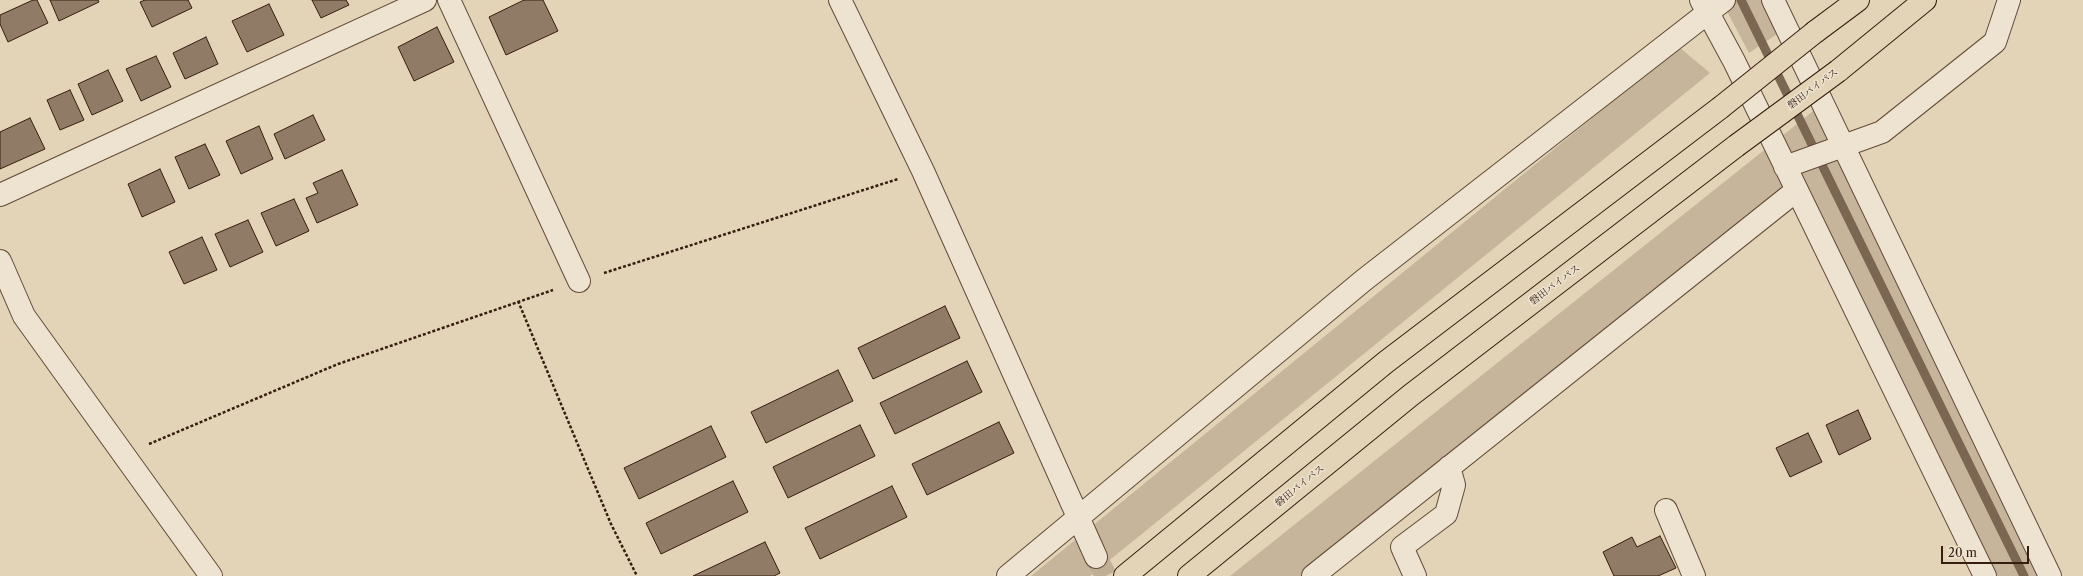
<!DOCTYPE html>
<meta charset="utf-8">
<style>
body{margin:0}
#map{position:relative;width:2083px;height:576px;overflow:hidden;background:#e4d4b7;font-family:"Libre Caslon Text",serif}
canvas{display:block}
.scale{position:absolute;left:1941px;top:546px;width:88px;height:18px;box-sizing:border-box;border:2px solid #361d0f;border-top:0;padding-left:5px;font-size:12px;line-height:14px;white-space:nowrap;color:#361d0f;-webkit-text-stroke:3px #ede3d0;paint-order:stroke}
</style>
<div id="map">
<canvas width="2083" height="576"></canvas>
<div class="scale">20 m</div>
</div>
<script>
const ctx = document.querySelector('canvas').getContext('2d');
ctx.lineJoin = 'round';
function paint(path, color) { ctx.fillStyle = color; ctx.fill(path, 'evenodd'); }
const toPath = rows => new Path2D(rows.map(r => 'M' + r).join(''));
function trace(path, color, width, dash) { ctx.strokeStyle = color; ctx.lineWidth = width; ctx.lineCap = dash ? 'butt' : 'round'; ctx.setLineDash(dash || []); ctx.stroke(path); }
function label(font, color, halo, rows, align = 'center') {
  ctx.font = font + ' "Libre Caslon Text","Noto Serif JP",serif'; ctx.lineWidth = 3; ctx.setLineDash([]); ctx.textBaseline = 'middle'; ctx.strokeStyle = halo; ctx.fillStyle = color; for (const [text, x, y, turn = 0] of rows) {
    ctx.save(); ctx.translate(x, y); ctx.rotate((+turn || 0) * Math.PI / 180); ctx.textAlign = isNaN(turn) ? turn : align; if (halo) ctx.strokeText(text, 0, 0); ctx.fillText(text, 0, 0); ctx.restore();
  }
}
paint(toPath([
 [1721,0,1767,0,1777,34,1749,53],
 [1679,47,1710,73,1090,576,1031,576],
 [1822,104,2043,576,1985,576,1774,145,1785,200,1313,576,1230,576]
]), '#c6b59a');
trace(toPath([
 [1741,0,2024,576]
]), '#7b6652', 9);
const building = toPath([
 [33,0,37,0,48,23,8,42,0,24,0,15,33,0],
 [50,0,98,0,99,2,59,21,50,0],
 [145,0,188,0,192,8,152,27,140,2,145,0],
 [312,0,346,0,349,5,321,18,312,0],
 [524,0,543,0,558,31,506,55,489,17,524,0],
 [269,4,284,35,247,52,232,21,269,4],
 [437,27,454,62,414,81,398,47,437,27],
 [206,37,218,64,185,79,173,53,206,37],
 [156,56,171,87,141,101,126,69,156,56],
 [108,70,123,101,92,115,78,84,108,70],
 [70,90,84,120,60,130,47,100,70,90],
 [313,115,325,140,285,159,274,134,313,115],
 [30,118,45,149,0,169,0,132,30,118],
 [259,126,273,159,241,174,226,141,259,126],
 [205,144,220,175,189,189,175,157,205,144],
 [160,169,175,202,142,217,128,184,160,169],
 [342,170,358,205,317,223,306,198,318,193,313,183,342,170],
 [294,199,309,231,276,246,261,213,294,199],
 [248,220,263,252,230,267,215,234,248,220],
 [202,237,217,270,184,284,169,252,202,237],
 [945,306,960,338,873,379,858,348,945,306],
 [967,361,982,392,895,434,880,403,967,361],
 [838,370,853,401,766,443,751,412,838,370],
 [1858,410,1871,439,1839,455,1826,425,1858,410],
 [999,422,1014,453,927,495,912,464,999,422],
 [860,425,875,456,788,498,773,467,860,425],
 [711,426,726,457,639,499,624,468,711,426],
 [1808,433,1822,462,1790,477,1776,448,1808,433],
 [733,481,748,512,661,554,646,523,733,481],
 [892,486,907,517,820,559,805,528,892,486],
 [1660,536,1676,568,1658,576,1614,576,1603,552,1632,537,1637,547,1660,536],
 [765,542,780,573,774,576,693,576,765,542]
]);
paint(building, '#907c66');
trace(building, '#361d0f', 1);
trace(toPath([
 [1096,557,1106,576]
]), '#c1af95', 22, [22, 11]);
const minor = toPath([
 [449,0,579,281],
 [840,0,923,171,1096,557],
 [1701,0,1734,61,1985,576],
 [1773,0,2050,576],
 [1785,167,1882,132,1995,42,2009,0],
 [0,195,425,0],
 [0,261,24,316,211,576],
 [1666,510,1694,576],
 [1008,576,1364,280,1724,0],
 [1313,576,1797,190],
 [1415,576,1402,547,1446,514,1454,485,1449,467]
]);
const highway = toPath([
 [1815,32,1858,0],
 [1838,71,1925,0],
 [1125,576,1386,362,1720,108],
 [1189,576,1411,395,1736,146]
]);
trace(minor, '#624b39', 24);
trace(highway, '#361d0f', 24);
trace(toPath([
 [604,273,898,179],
 [518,301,611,524,637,576],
 [149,444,338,364,553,290]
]), '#361d0f', 2.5, [3, 2]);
trace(minor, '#ede3d0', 22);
trace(highway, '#e4d4b7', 22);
const highwayBridge = toPath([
 [1720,108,1815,32],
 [1736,146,1838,71]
]);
trace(highwayBridge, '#361d0f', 24, []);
trace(highwayBridge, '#e4d4b7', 22);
label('10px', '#361d0f', '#ede3d0', [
 ["磐田バイパス",1813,89,-37],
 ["磐田バイパス",1555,285,-37],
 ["磐田バイパス",1300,486,-39]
]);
</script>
